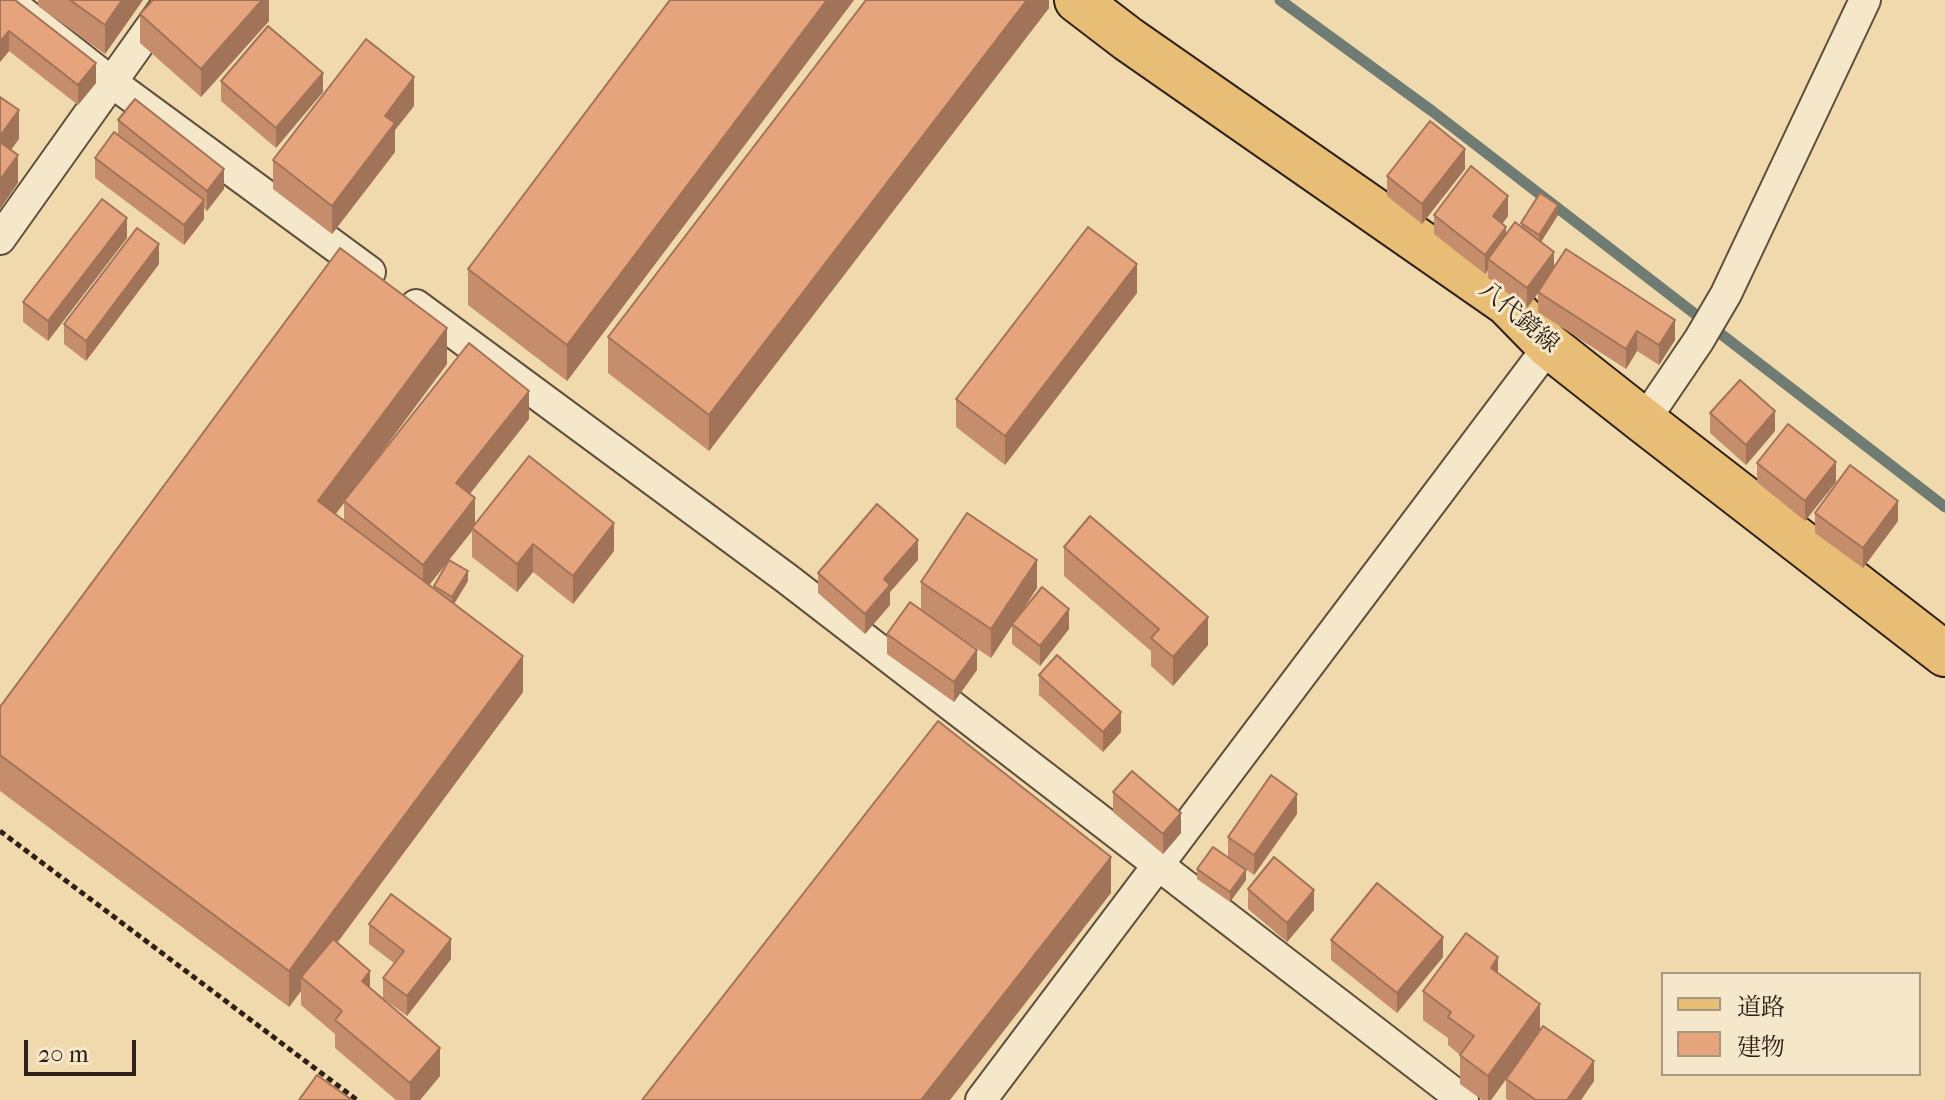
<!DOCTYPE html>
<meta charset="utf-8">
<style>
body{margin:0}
#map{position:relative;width:1945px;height:1100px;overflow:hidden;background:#f0daad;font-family:"IM FELL French Canon","Noto Serif JP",serif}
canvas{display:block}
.legend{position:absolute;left:1661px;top:972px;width:260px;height:104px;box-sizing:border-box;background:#f5e7ca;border:2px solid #a59782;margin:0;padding:10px 14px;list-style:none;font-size:24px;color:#2e2017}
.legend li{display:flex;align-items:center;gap:16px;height:40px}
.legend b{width:40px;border:2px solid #a59782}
.scale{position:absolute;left:24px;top:1040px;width:112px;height:36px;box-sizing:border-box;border:4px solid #2e2017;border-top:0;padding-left:10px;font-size:24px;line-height:28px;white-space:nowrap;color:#2e2017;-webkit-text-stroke:6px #f5e7ca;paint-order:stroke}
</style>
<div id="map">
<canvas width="1945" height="1100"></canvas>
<ul class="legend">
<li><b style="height:10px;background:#e8bd76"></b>道路</li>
<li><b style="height:22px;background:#e6a47d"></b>建物</li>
</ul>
<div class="scale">20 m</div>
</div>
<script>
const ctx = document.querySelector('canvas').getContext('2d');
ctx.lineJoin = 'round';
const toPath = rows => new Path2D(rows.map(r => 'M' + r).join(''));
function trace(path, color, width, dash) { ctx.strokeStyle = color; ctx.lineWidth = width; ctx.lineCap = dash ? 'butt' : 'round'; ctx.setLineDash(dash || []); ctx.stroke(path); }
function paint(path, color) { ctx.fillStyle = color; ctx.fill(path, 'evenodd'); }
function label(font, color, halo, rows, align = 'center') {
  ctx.font = font + ' "IM FELL French Canon","Noto Serif JP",serif'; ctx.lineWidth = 6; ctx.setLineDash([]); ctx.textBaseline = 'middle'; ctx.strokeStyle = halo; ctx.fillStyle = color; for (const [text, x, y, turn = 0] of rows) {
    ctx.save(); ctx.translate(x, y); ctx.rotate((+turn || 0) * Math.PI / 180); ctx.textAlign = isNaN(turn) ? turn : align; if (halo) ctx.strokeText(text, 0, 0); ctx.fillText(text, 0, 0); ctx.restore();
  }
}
trace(toPath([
 [1280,0,1432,111,1945,507]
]), '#6f7c73', 11);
const street = toPath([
 [7,0,110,81,370,272],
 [0,239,170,0],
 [416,305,786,578,1463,1100],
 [1644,421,1699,340,1726,294,1865,0],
 [981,1100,1549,346]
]);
const primary = toPath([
 [1077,0,1128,39,1507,303,1549,346,1644,421,1945,654]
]);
trace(street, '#5e4e3c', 34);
trace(primary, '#2e2017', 48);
trace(toPath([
 [0,831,357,1100]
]), '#2e2017', 5, [6, 4]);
trace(street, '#f5e7ca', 30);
trace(primary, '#e8bd76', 44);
paint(toPath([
 [0,0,96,83,78,105,9,51,0,62],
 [38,0,143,0,105,54,38,6],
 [269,0,269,21,201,97,140,43,140,14],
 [670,0,854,0,567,381,468,305,468,269],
 [1049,0,1049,8,709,451,608,373,608,337],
 [221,81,323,92,276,148,221,101],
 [414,106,395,130,395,152,332,234,273,189,273,160],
 [118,120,224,189,207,211,204,208,204,219,184,245,95,178,95,158,118,135],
 [1465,169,1422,224,1387,196,1387,176],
 [1434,215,1508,216,1502,224,1506,234,1521,226,1521,223,1558,215,1541,242,1554,267,1675,340,1659,365,1637,351,1626,369,1538,312,1538,293,1527,308,1488,278,1488,270,1485,274,1434,234],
 [127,238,48,341,23,322,23,302],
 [159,264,86,361,64,344,64,324],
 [1137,293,1005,465,956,427,956,399],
 [447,364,361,478,529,419,470,494,475,524,614,551,573,604,533,572,517,592,472,557,472,531,429,585,434,589,434,586,468,581,454,604,523,692,337,943,370,988,440,1076,420,1100,396,1100,335,1048,335,1034,301,1005,301,991,289,1007,0,791,0,707],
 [344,503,344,521,335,514],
 [1710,413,1775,431,1746,465,1710,433],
 [1757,463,1836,482,1805,521,1757,482],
 [1815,513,1898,521,1863,568,1815,533],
 [1064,547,1208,645,1173,686,1151,666,1151,651,1064,576],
 [918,560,890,592,890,605,865,634,818,593,818,573],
 [921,582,1037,588,1020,614,1069,629,1040,666,1012,644,1012,626,991,658,932,618,977,670,954,702,887,654,887,634,921,610],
 [1039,675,1121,732,1103,752,1039,695],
 [1113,792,1181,833,1163,854,1113,812],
 [1297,814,1254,875,1228,857,1228,837],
 [1197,869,1246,880,1230,902,1197,879],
 [1248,889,1314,910,1287,942,1248,909],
 [369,924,451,959,407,1016,383,998,383,978,394,963,369,944],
 [1331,940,1443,957,1397,1013,1331,960],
 [1498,973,1540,1031,1594,1081,1581,1100,1508,1100,1506,1099,1506,1079,1513,1069,1491,1100,1482,1100,1460,1084,1460,1055,1448,1045,1448,1038,1423,1020,1423,991]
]), '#c68d6c');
paint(toPath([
 [122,0,143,0,105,54,105,25],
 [262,0,269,0,269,21,201,97,201,69],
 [827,0,854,0,567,381,567,345],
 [1027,0,1049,0,1049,8,709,451,709,415],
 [9,31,9,51,0,62,0,42],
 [96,63,96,83,78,105,78,85],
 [323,73,323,92,276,148,276,128],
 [414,77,414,106,395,130,395,152,332,234,332,206,385,116],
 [19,110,19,139,0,165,0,136],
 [1465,149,1465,169,1422,224,1422,204],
 [18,155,18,183,0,209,0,180],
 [224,169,224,189,207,211,207,191],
 [1508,196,1508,216,1493,236,1493,216],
 [204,200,204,219,184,245,184,225],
 [1558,205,1558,215,1539,245,1539,235],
 [127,218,127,238,48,341,48,321],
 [1506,227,1506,247,1488,259,1488,270,1485,274,1485,255],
 [159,244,159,264,86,361,86,341],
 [1554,252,1554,272,1527,308,1527,288],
 [1137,264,1137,293,1005,465,1005,436],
 [1675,320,1675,340,1659,365,1659,345],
 [447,328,447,364,318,538,318,501],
 [1637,331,1637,351,1626,369,1626,349],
 [529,391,529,419,456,511,456,483],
 [1775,411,1775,431,1746,465,1746,445],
 [1836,462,1836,482,1805,521,1805,501],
 [475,498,475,526,472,528,472,531,423,593,423,565],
 [1898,501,1898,521,1863,568,1863,548],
 [614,523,614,551,573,604,573,576],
 [918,540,918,560,890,592,890,605,865,634,865,614,884,579],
 [533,544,533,572,517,592,517,564],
 [1037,560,1037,588,991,658,991,629],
 [468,571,468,581,452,607,452,597],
 [1069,609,1069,629,1040,666,1040,646],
 [1208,617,1208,645,1173,686,1173,657],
 [977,650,977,670,954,702,954,682],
 [523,656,523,692,308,982,301,977,301,991,289,1007,289,971],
 [1121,712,1121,732,1103,752,1103,732],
 [1297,794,1297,814,1254,875,1254,855],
 [1181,813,1181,833,1163,854,1163,834],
 [1111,857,1111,893,950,1100,921,1100],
 [1246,870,1246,880,1230,902,1230,892],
 [1314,890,1314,910,1287,942,1287,923],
 [1443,937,1443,957,1397,1013,1397,993],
 [451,939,451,959,407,1016,407,996],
 [1498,957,1498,985,1491,968],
 [370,971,370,1000,362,981],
 [1540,1004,1540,1033,1491,1100,1488,1100,1488,1076],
 [440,1048,440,1076,420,1100,410,1100,410,1083],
 [1594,1061,1594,1081,1581,1100,1567,1100]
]), '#a17358');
const building = toPath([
 [0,0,15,0,96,63,78,85,9,31,0,42,0,0],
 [70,0,122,0,105,25,70,0],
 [153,0,262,0,201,69,140,14,153,0],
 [670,0,827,0,567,345,468,269,670,0],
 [866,0,1027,0,709,415,608,337,866,0],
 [268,26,323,73,276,128,221,81,268,26],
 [366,39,414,77,385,116,395,123,332,206,273,160,366,39],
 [0,97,19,110,0,136,0,97],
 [135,99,224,169,207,191,118,120,135,99],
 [1430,121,1465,149,1422,204,1387,176,1430,121],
 [114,132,204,200,184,225,95,158,114,132],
 [0,142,18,155,0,180,0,142],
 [1471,166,1508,196,1493,216,1506,227,1485,255,1434,215,1471,166],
 [1540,193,1558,205,1539,235,1521,223,1540,193],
 [102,199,127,218,48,321,23,302,102,199],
 [1515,222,1554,252,1527,288,1488,259,1515,222],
 [1088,227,1137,264,1005,436,956,399,1088,227],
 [137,228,159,244,86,341,64,324,137,228],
 [340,248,447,328,318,501,523,656,289,971,0,755,0,707,340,248],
 [1566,249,1675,320,1659,345,1637,331,1626,349,1538,292,1566,249],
 [469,343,529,391,456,483,475,498,423,565,344,501,469,343],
 [1740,380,1775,411,1746,445,1710,413,1740,380],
 [1788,424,1836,462,1805,501,1757,463,1788,424],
 [529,456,614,523,573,576,533,544,517,564,472,528,529,456],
 [1850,465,1898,501,1863,548,1815,513,1850,465],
 [877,504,918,540,884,579,890,585,865,614,818,573,877,504],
 [967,513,1037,560,991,629,921,582,967,513],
 [1090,516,1208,617,1173,657,1151,638,1159,629,1064,547,1090,516],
 [449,560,468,571,452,597,434,586,449,560],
 [1042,587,1069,609,1040,646,1012,624,1042,587],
 [910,602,977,650,954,682,887,634,910,602],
 [1057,655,1121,712,1103,732,1039,675,1057,655],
 [938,721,1111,857,921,1100,642,1100,938,721],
 [1132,771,1181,813,1163,834,1113,792,1132,771],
 [1271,775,1297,794,1254,855,1228,837,1271,775],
 [1213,847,1246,870,1230,892,1197,869,1213,847],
 [1274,857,1314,890,1287,923,1248,889,1274,857],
 [1377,883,1443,937,1397,993,1331,940,1377,883],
 [391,894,451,939,407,996,383,978,404,951,369,924,391,894],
 [1466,933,1498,957,1491,968,1540,1004,1488,1076,1460,1055,1474,1036,1448,1017,1451,1012,1423,991,1466,933],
 [333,939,370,971,362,981,440,1048,410,1083,335,1020,342,1011,301,977,333,939],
 [1543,1026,1594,1061,1567,1100,1536,1100,1506,1079,1543,1026],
 [317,1075,352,1100,299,1100,317,1075]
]);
paint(building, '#e6a47d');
trace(building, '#a17358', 2);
label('24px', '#2e2017', '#f5e7ca', [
 ["八代鏡線",1518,318,40]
]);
</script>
